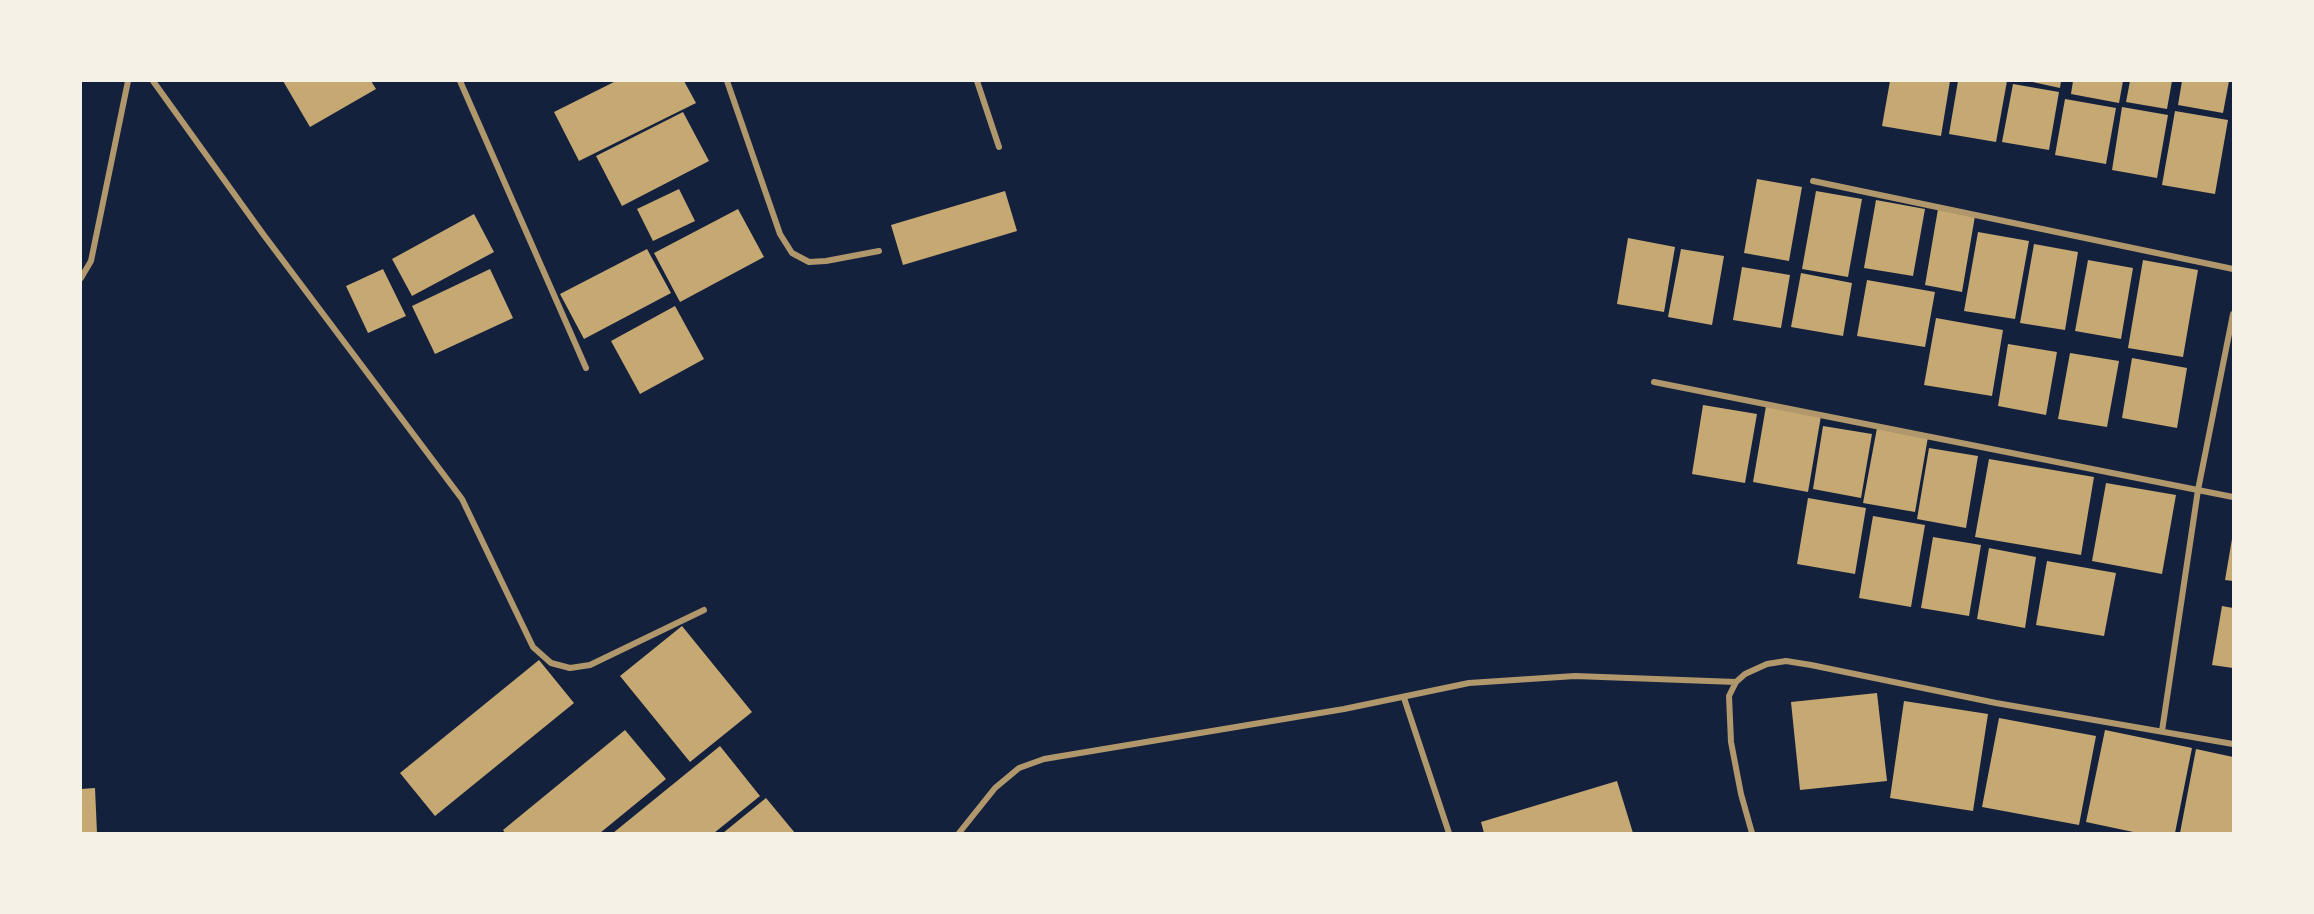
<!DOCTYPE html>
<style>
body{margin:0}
#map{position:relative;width:2314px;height:914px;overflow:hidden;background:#14213d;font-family:"Fira Sans",sans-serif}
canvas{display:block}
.frame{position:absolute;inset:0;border:82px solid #f6f1e7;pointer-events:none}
</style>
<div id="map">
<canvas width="2314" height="914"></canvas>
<div class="frame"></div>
</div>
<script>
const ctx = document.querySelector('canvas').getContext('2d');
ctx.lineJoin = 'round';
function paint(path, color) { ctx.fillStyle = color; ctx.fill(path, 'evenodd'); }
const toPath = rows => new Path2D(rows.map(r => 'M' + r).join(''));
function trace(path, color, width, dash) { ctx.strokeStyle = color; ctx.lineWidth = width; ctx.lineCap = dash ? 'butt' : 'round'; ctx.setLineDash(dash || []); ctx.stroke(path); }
paint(toPath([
 [283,81,371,81,376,89,310,127],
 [616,81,684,81,696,103,579,161,554,112],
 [1890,81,1950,81,1941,136,1882,126],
 [1958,81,2007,81,1996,142,1949,134],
 [2028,81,2061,81,2060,88],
 [2073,81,2123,81,2119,103,2071,94],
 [2130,81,2172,81,2167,109,2126,102],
 [2182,81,2229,81,2223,113,2178,105],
 [2013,84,2059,92,2049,150,2002,142],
 [2065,99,2116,108,2106,164,2055,155],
 [2122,107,2168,115,2157,178,2112,170],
 [2175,111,2228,120,2215,194,2162,185],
 [683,112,709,161,622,206,596,156],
 [1757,179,1802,187,1789,261,1744,253],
 [679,189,695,221,653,241,637,209],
 [1005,191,1017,231,903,265,891,225],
 [1816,191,1862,199,1848,277,1802,269],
 [1876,200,1925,209,1913,276,1864,268],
 [738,209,764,257,680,302,654,253],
 [1938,209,1975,216,1962,292,1925,285],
 [474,214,494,252,412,296,392,259],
 [1978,232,2029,241,2015,319,1964,311],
 [1628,238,1675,247,1664,312,1617,304],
 [2034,244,2078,252,2065,330,2020,323],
 [647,249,671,293,584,339,560,294],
 [1681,249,1724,256,1712,325,1668,317],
 [2088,260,2133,268,2121,339,2075,331],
 [2143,260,2198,270,2183,357,2128,348],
 [1742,267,1790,275,1781,328,1733,320],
 [383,269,406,316,368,333,346,286],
 [490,269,513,318,435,354,412,306],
 [1801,273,1852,283,1843,336,1791,327],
 [1867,280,1935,292,1925,347,1857,336],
 [675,306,704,359,640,394,611,341],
 [1936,318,2003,330,1992,396,1924,385],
 [2008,344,2057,352,2046,415,1998,406],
 [2070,353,2119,361,2107,427,2058,419],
 [2132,358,2187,368,2177,428,2122,418],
 [1703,405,1757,414,1745,483,1692,474],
 [1766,406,1821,416,1808,492,1753,482],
 [1823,426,1872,434,1861,498,1813,489],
 [1877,428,1928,437,1915,512,1863,503],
 [1929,448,1978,456,1966,528,1917,519],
 [1989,459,2094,477,2081,555,1975,537],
 [2106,483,2176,495,2162,574,2092,561],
 [1808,498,1866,508,1855,574,1797,564],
 [1873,516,1925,525,1911,607,1859,598],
 [1933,537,1981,545,1969,616,1921,608],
 [2232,539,2233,539,2233,581,2225,580],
 [1989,548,2036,557,2025,628,1977,619],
 [2047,561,2116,573,2104,636,2036,625],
 [2222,606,2233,608,2233,668,2212,665],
 [682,626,752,712,690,762,620,676],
 [539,660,574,703,435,816,400,773],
 [1877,693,1887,781,1800,790,1791,702],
 [1904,701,1988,714,1973,811,1890,798],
 [1999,718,2096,736,2079,825,1982,807],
 [625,730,666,779,600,833,505,833,503,830],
 [2105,730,2192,748,2175,833,2138,833,2086,822],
 [720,746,760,796,714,833,613,833],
 [2196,749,2233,757,2233,833,2180,833],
 [1617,781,1633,833,1484,833,1481,822],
 [95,788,97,833,81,833,81,789],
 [766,798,795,833,723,833]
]), '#c6a872');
trace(toPath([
 [153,81,263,234,462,499,533,647,551,663,570,668,590,665,704,610],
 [460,81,586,368],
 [727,81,780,234,792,253,809,262,826,261,879,251],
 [977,81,999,147],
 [1813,181,2233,269],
 [81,278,91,261,128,81],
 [1654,382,2233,497],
 [1404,698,1449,833],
 [2162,731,2198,490,2233,314],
 [959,833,995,788,1019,768,1044,759,1344,709,1469,683,1575,676,1736,682],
 [1752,833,1741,794,1731,742,1729,696,1736,682,1745,674,1767,664,1786,661,1811,665,1996,703,2233,744]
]), '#b1986c', 6);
</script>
